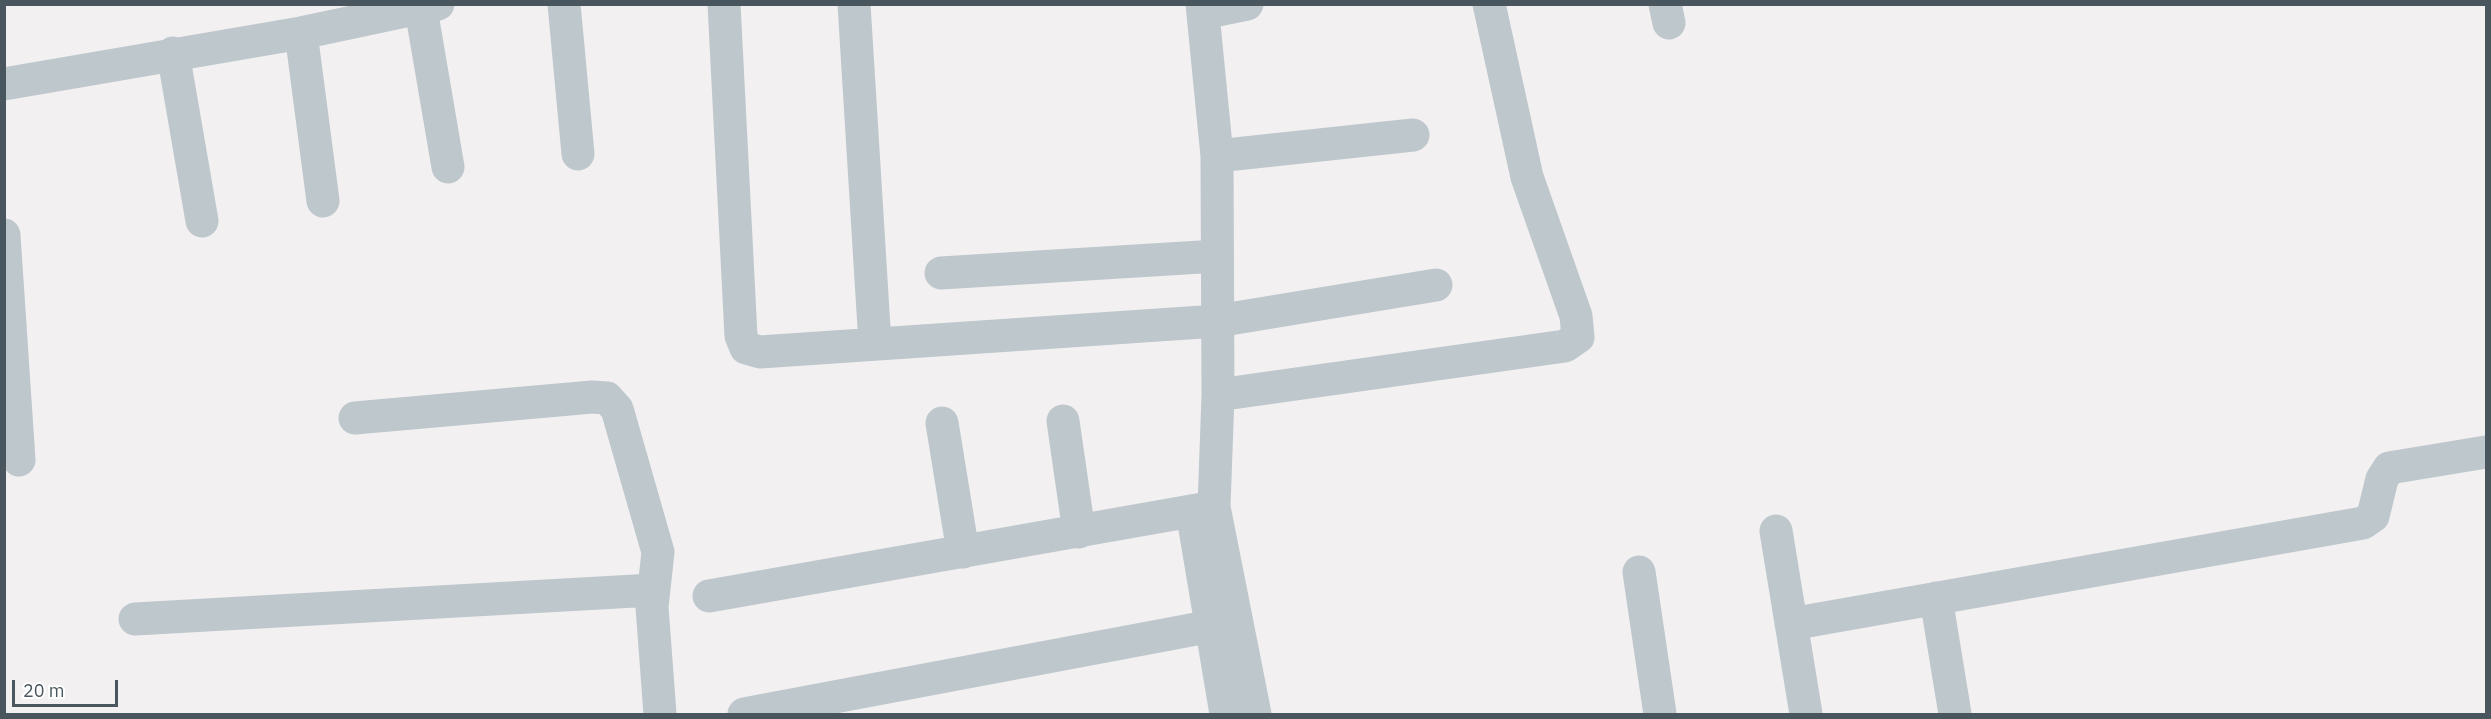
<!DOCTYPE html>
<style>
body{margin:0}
#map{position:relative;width:2491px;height:719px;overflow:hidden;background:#f3f0f1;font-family:"IBM Plex Sans",sans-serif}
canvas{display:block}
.frame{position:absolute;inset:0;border:6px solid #49565d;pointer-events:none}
.scale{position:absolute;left:12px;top:680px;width:106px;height:27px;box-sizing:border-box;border:3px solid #49565d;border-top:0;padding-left:8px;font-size:18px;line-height:21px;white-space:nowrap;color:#49565d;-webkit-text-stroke:4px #fff;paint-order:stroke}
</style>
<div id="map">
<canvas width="2491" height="719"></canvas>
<div class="frame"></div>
<div class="scale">20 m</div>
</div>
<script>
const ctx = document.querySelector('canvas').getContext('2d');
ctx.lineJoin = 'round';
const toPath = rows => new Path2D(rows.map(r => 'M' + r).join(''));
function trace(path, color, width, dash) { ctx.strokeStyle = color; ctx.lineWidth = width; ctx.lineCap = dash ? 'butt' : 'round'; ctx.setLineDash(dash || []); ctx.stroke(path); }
trace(toPath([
 [564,4,578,154],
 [724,4,741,336,746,348,760,352,1217,321,1436,285],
 [854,4,875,344],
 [1202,4,1217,156,1218,395,1214,507,1255,714],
 [1665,4,1669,23],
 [421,9,448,167],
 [1203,13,1247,4],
 [301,33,323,201],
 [173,53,202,221],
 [4,84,301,33,438,4],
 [1217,156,1413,135],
 [4,235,19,460],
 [941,273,1217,256],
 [1218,395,1565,346,1578,337,1576,316,1527,177,1489,4],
 [355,418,592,397,607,398,617,409,658,552,652,607,660,714],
 [1063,421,1079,532],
 [942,423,963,552],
 [1192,511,1226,714],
 [1776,531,1806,714],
 [1639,572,1660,714],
 [709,596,1214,507],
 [1936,598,1955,714],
 [135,619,653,590],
 [1791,624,2363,523,2373,516,2382,479,2389,468,2486,452],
 [744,714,1212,626]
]), '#bdc7cc', 33);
</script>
